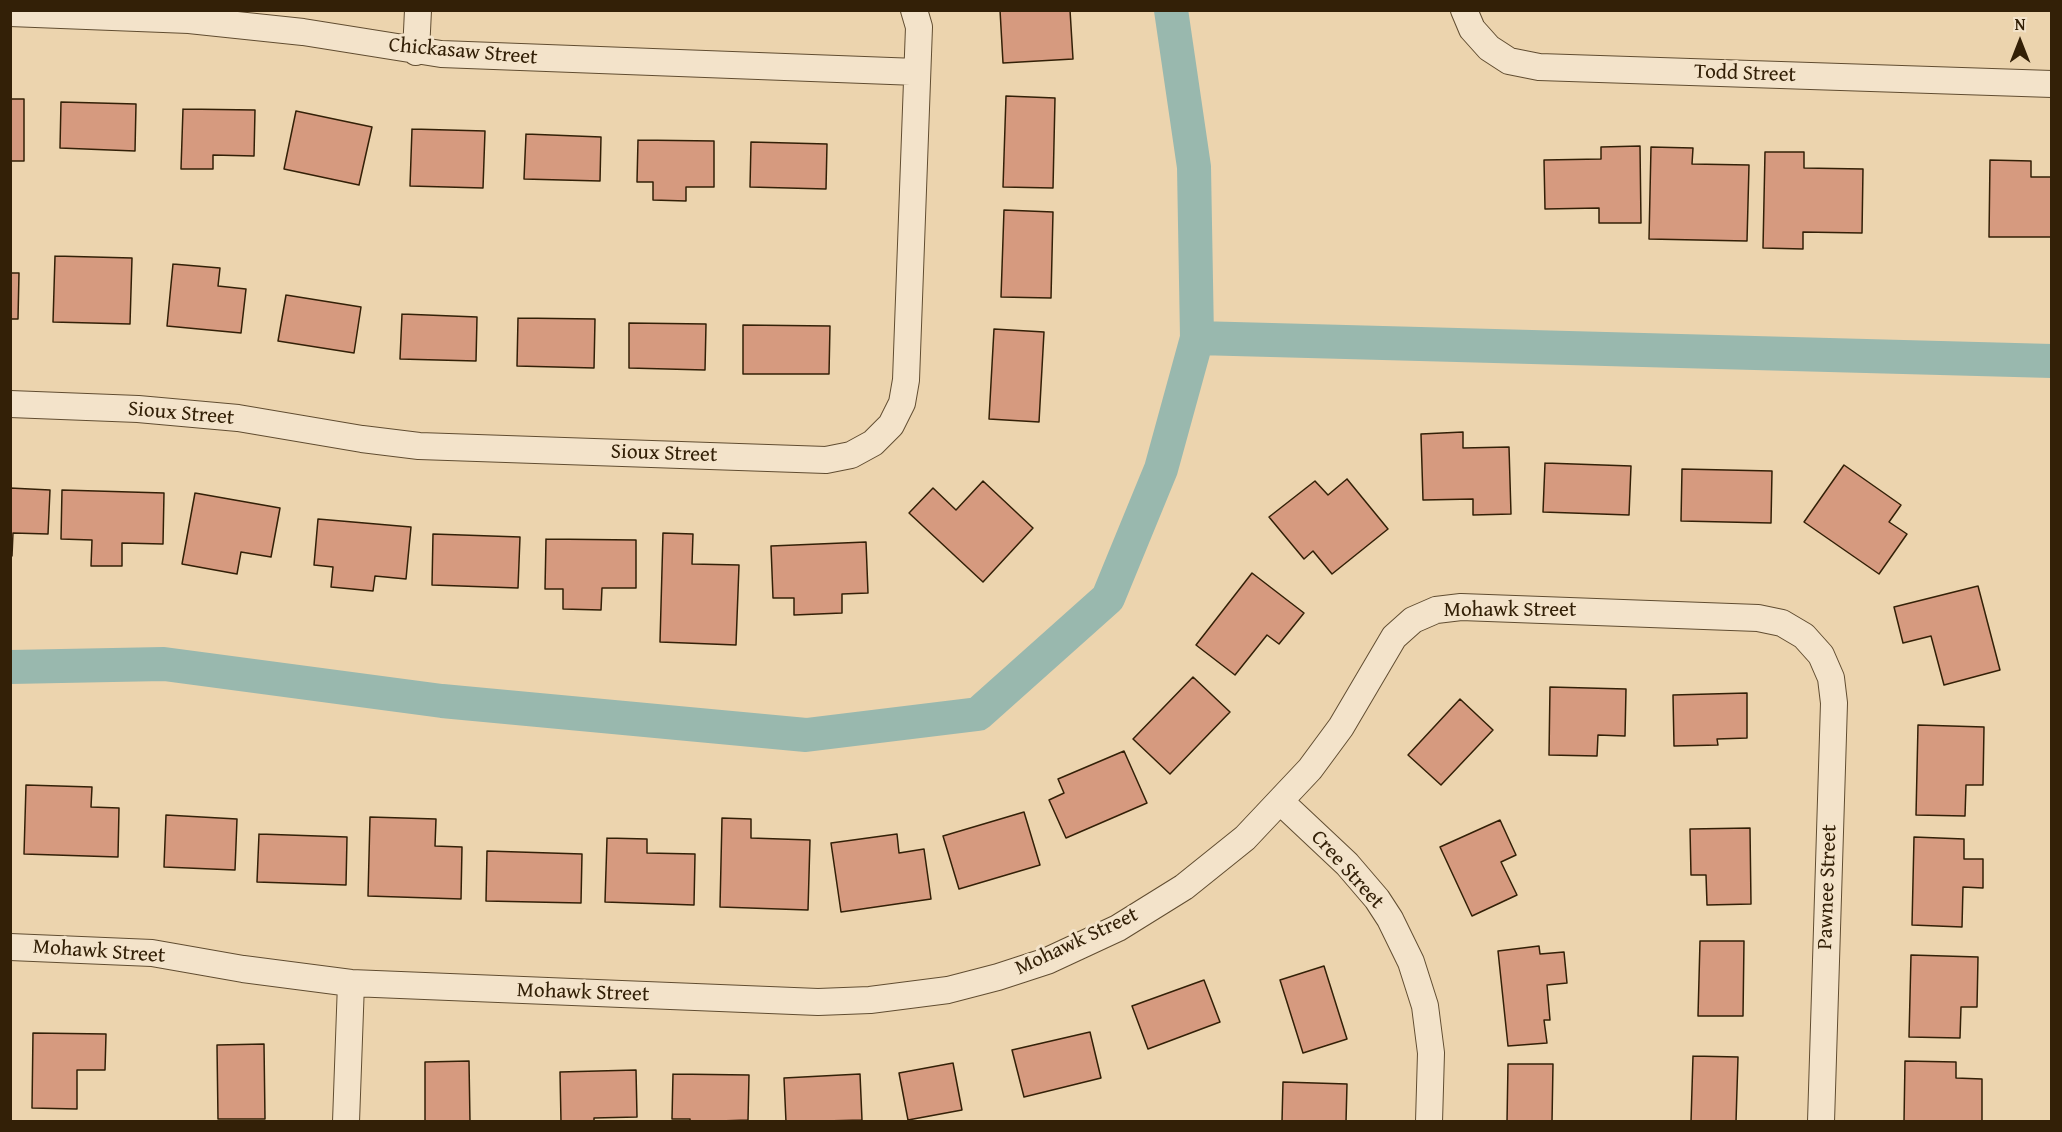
<!DOCTYPE html>
<style>
body{margin:0}
#map{position:relative;width:2062px;height:1132px;overflow:hidden;background:#ecd4ae;font-family:"Gentium Book Plus",serif}
canvas{display:block}
.frame{position:absolute;inset:0;border:12px solid #332007;pointer-events:none}
.north{position:absolute;left:1990px;top:12px;width:60px;height:60px;-webkit-text-stroke:4px #f3e3ca;paint-order:stroke;rotate:0deg;font-size:16px;font-weight:700;line-height:24px;text-align:center;color:#332007}
.north::after{content:'';display:block;margin:auto;width:21px;height:27px;background:#332007;clip-path:polygon(50% 0,100% 100%,50% 72%,0 100%)}
</style>
<div id="map">
<canvas width="2062" height="1132"></canvas>
<div class="frame"></div>
<div class="north">N</div>
</div>
<script>
const ctx = document.querySelector('canvas').getContext('2d');
ctx.lineJoin = 'round';
const toPath = rows => new Path2D(rows.map(r => 'M' + r).join(''));
function trace(path, color, width, dash) { ctx.strokeStyle = color; ctx.lineWidth = width; ctx.lineCap = dash ? 'butt' : 'round'; ctx.setLineDash(dash || []); ctx.stroke(path); }
function paint(path, color) { ctx.fillStyle = color; ctx.fill(path, 'evenodd'); }
function label(font, color, halo, rows, align = 'center') {
  ctx.font = font + ' "Gentium Book Plus",serif'; ctx.lineWidth = 6; ctx.setLineDash([]); ctx.textBaseline = 'middle'; ctx.strokeStyle = halo; ctx.fillStyle = color; for (const [text, x, y, turn = 0] of rows) {
    ctx.save(); ctx.translate(x, y); ctx.rotate((+turn || 0) * Math.PI / 180); ctx.textAlign = isNaN(turn) ? turn : align; if (halo) ctx.strokeText(text, 0, 0); ctx.fillText(text, 0, 0); ctx.restore();
  }
}
trace(toPath([
 [1171,10,1194,167,1197,338,2052,361],
 [10,667,164,664,442,701,806,735,978,714,1108,598,1161,469,1197,338]
]), '#99b8ae', 34);
const building = toPath([
 [1000,10,1070,10,1073,59,1003,63,1000,10],
 [1006,96,1055,98,1053,188,1003,187,1006,96],
 [10,99,24,99,24,161,10,161,10,99],
 [61,102,136,104,135,151,60,148,61,102],
 [183,109,255,110,254,156,213,155,213,169,181,169,183,109],
 [296,111,372,127,359,185,284,169,296,111],
 [412,129,485,131,483,188,410,186,412,129],
 [526,134,601,137,600,181,524,179,526,134],
 [638,140,714,141,714,187,686,187,686,201,653,200,653,182,637,182,638,140],
 [751,142,827,144,826,189,750,187,751,142],
 [1640,146,1641,223,1599,223,1599,208,1545,209,1544,160,1601,159,1601,147,1640,146],
 [1651,147,1693,148,1692,164,1749,165,1747,241,1649,239,1651,147],
 [1765,152,1804,152,1804,168,1863,169,1862,233,1803,232,1803,249,1763,248,1765,152],
 [1990,160,2031,161,2031,177,2052,177,2052,237,1989,237,1990,160],
 [1004,210,1053,212,1051,298,1001,297,1004,210],
 [55,256,132,258,130,324,53,322,55,256],
 [173,264,220,268,218,286,246,289,241,333,167,326,173,264],
 [10,273,19,273,18,319,10,319,10,273],
 [286,295,361,307,354,353,278,341,286,295],
 [402,314,477,317,476,361,400,359,402,314],
 [518,318,595,319,594,368,517,366,518,318],
 [629,323,706,324,705,370,629,368,629,323],
 [743,325,830,326,829,374,743,374,743,325],
 [994,329,1044,332,1039,422,989,419,994,329],
 [1463,432,1463,448,1509,447,1511,514,1473,515,1473,499,1423,500,1421,434,1463,432],
 [1545,463,1631,466,1629,515,1543,512,1545,463],
 [1844,465,1901,505,1889,522,1907,534,1879,574,1804,522,1844,465],
 [1682,469,1772,471,1771,523,1681,521,1682,469],
 [1347,479,1388,529,1332,574,1313,551,1304,559,1269,517,1315,481,1328,495,1347,479],
 [983,481,1033,528,983,582,909,513,933,488,956,510,983,481],
 [10,488,50,490,48,534,13,533,12,556,10,556,10,488],
 [62,490,164,493,163,544,122,543,122,566,91,566,92,540,61,539,62,490],
 [195,493,280,508,271,557,241,552,237,574,182,564,195,493],
 [318,519,411,527,406,579,375,576,373,591,331,587,333,567,314,565,318,519],
 [663,533,693,534,692,564,739,565,736,645,660,642,663,533],
 [433,534,520,537,518,588,432,585,433,534],
 [546,539,636,540,636,588,602,588,601,610,563,609,563,589,545,589,546,539],
 [866,542,868,593,842,594,842,613,794,615,794,598,773,598,771,546,866,542],
 [1252,573,1304,613,1279,644,1267,635,1235,675,1196,645,1252,573],
 [1978,586,2000,670,1944,685,1931,636,1903,643,1894,607,1978,586],
 [1193,677,1230,712,1170,774,1133,739,1193,677],
 [1550,687,1626,689,1625,736,1598,735,1597,756,1549,755,1550,687],
 [1747,693,1747,738,1717,739,1718,745,1674,746,1673,695,1747,693],
 [1460,699,1493,730,1441,785,1408,755,1460,699],
 [1918,725,1984,727,1983,785,1966,785,1965,816,1916,815,1918,725],
 [1124,751,1147,803,1066,838,1049,800,1064,793,1058,779,1124,751],
 [26,785,92,787,91,807,119,808,118,857,24,854,26,785],
 [1024,812,1040,865,959,889,943,836,1024,812],
 [166,815,237,819,235,870,164,867,166,815],
 [370,817,436,819,435,846,462,847,461,899,368,896,370,817],
 [722,818,751,819,751,838,810,840,808,910,720,907,722,818],
 [1500,820,1516,855,1501,862,1517,895,1472,916,1440,847,1500,820],
 [1750,828,1751,904,1707,905,1706,875,1691,875,1690,829,1750,828],
 [259,834,347,837,346,885,257,882,259,834],
 [897,834,899,853,924,849,931,899,841,912,831,843,897,834],
 [1914,837,1964,839,1964,859,1983,859,1983,888,1963,887,1962,927,1912,925,1914,837],
 [607,838,647,839,647,853,695,854,694,905,605,902,607,838],
 [487,851,582,854,581,903,486,901,487,851],
 [1700,941,1744,941,1743,1016,1698,1016,1700,941],
 [1539,946,1540,954,1564,952,1567,983,1547,985,1550,1020,1544,1020,1547,1043,1508,1046,1498,951,1539,946],
 [1911,955,1978,957,1977,1007,1961,1007,1960,1038,1909,1037,1911,955],
 [1324,966,1347,1039,1303,1053,1280,980,1324,966],
 [1204,980,1220,1022,1148,1049,1132,1006,1204,980],
 [1090,1032,1101,1078,1024,1097,1012,1050,1090,1032],
 [33,1033,106,1034,105,1070,77,1070,77,1109,32,1108,33,1033],
 [264,1044,265,1119,218,1119,217,1045,264,1044],
 [1693,1056,1738,1057,1736,1122,1691,1122,1693,1056],
 [469,1061,470,1122,425,1122,425,1062,469,1061],
 [1905,1061,1956,1062,1956,1078,1982,1079,1982,1122,1904,1122,1905,1061],
 [953,1063,962,1110,908,1120,899,1073,953,1063],
 [1508,1064,1553,1064,1552,1122,1507,1122,1508,1064],
 [636,1070,637,1117,594,1118,594,1122,561,1122,560,1072,636,1070],
 [673,1074,749,1075,748,1120,690,1122,690,1119,672,1119,673,1074],
 [860,1074,862,1120,786,1122,784,1078,860,1074],
 [1283,1082,1347,1084,1346,1122,1282,1122,1283,1082]
]);
paint(building, '#d69a7f');
trace(building, '#332007', 1.5);
const street = toPath([
 [1464,10,1472,29,1489,48,1509,61,1539,67,2052,84],
 [10,13,189,20,303,32,441,54,917,72],
 [416,52,418,10],
 [10,404,138,409,238,418,362,439,419,446,826,460,851,455,873,443,891,425,902,403,906,380,919,27,914,10],
 [1281,802,1347,864,1377,899,1390,919,1411,962,1425,1006,1431,1053,1429,1122],
 [10,947,152,953,243,969,351,983,818,1002,870,1000,948,990,998,977,1047,961,1118,928,1184,887,1245,838,1310,769,1341,727,1394,637,1413,620,1436,610,1461,607,1758,618,1782,623,1804,636,1821,655,1831,678,1834,703,1821,1122],
 [346,1122,351,983]
]);
trace(street, '#614d31', 28);
trace(street, '#f3e3ca', 26);
label('21px', '#332007', '#f3e3ca', [
 ["Chickasaw Street",463,52,5],
 ["Todd Street",1745,74,2],
 ["Sioux Street",181,414,5],
 ["Sioux Street",664,454,2],
 ["Mohawk Street",1510,611],
 ["Cree Street",1347,870,48],
 ["Pawnee Street",1828,887,-88],
 ["Mohawk Street",1077,942,-25],
 ["Mohawk Street",99,952,4],
 ["Mohawk Street",583,993,2]
]);
</script>
